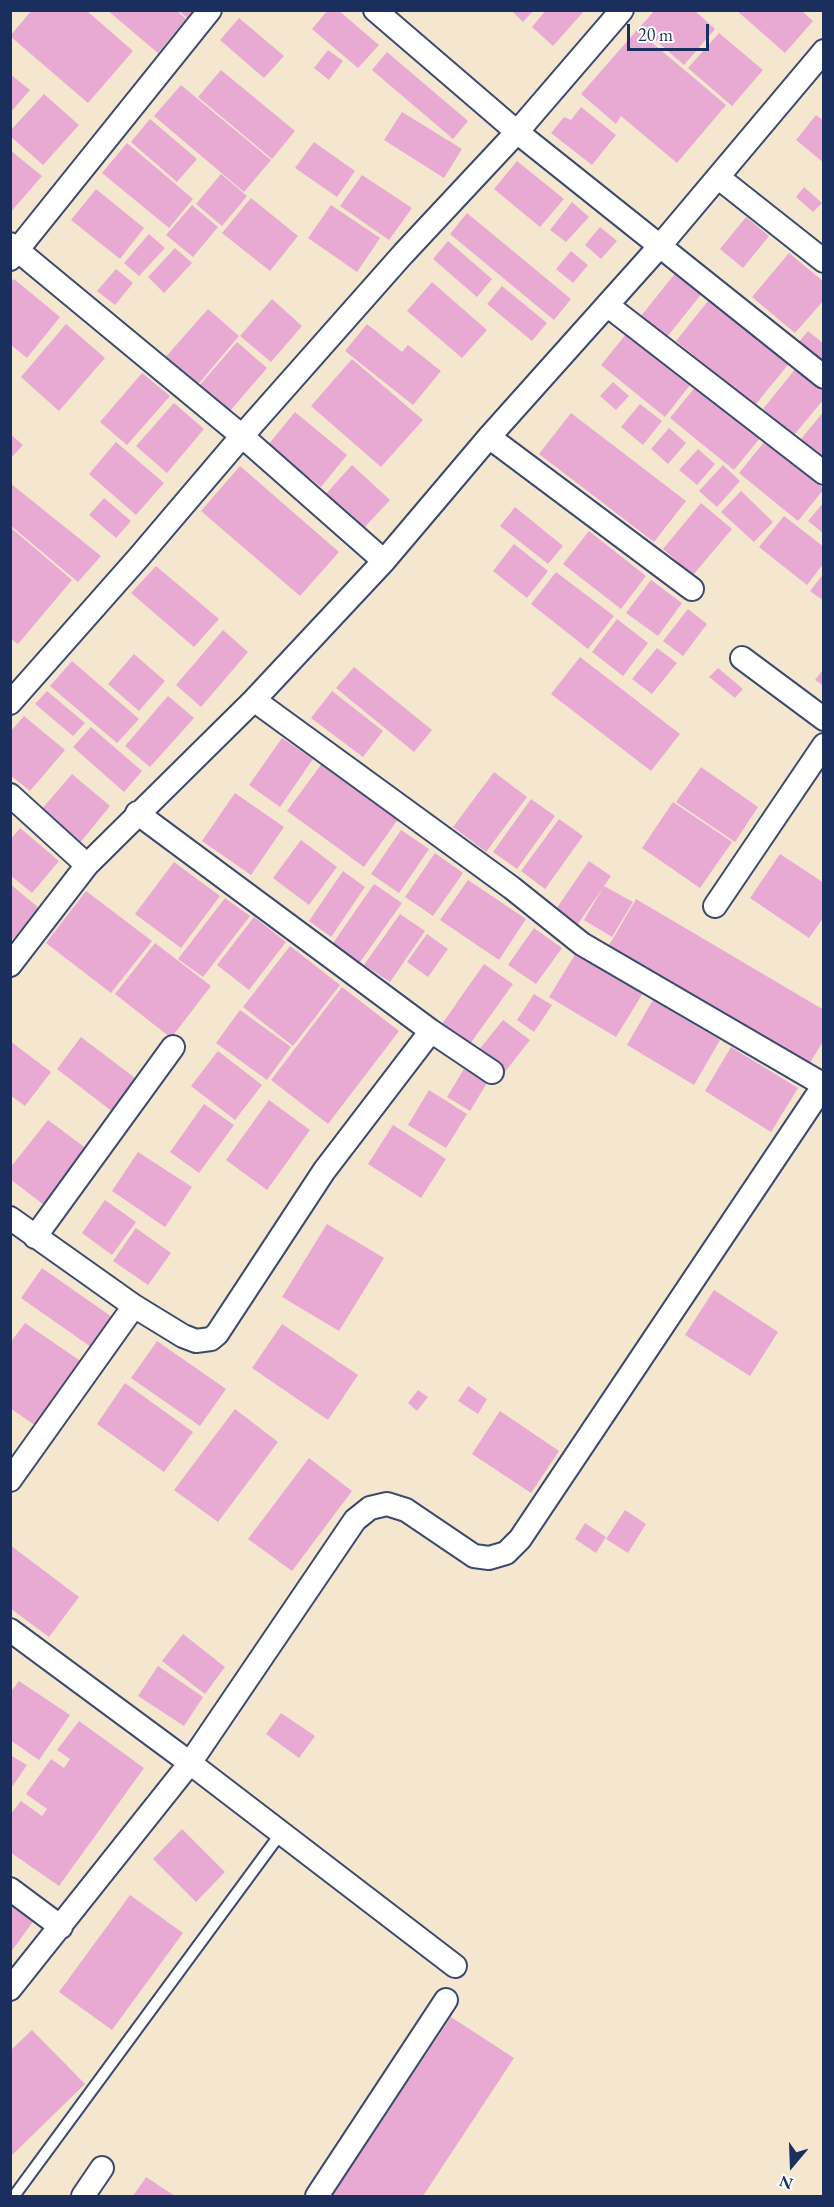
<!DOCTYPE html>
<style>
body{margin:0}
#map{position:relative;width:834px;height:2207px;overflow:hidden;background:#f5e6d0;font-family:"EB Garamond",serif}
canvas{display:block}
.frame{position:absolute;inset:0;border:12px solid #1b2f5e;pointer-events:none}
.north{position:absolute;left:762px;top:2135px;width:60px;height:60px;-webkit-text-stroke:4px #fff;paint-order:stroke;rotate:199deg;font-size:16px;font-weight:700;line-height:24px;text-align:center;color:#1b2f5e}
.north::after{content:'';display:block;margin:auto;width:21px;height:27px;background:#1b2f5e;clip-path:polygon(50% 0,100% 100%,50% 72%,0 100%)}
.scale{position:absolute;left:627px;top:24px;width:82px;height:27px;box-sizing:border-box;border:3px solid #1b2f5e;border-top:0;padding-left:8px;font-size:18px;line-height:21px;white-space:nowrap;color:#1b2f5e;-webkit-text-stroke:4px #fff;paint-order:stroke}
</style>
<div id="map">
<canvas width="834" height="2207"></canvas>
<div class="frame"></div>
<div class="north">N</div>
<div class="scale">20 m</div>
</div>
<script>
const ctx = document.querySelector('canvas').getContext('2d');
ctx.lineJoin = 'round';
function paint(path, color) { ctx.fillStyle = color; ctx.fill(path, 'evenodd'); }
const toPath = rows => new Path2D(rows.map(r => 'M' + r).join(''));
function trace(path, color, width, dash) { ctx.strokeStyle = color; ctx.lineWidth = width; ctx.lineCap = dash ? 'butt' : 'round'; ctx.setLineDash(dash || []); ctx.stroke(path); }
paint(toPath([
 [32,10,86,10,133,51,88,103,10,36],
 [107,10,176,10,186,19,158,53],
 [178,10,195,10,188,19],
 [328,10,338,10,379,45,358,68,312,29],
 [511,10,534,10,523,22],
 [546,10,585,10,553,46,532,27],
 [655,10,694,10,715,29,684,65,640,27],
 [736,10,801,10,813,21,785,53],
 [239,18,284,56,264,78,220,40],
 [637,30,726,105,677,163,621,116,616,124,581,94],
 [719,33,763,70,732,106,688,68],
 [328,50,343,61,329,80,314,68],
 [387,52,468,121,453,139,372,70],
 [221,70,295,131,272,159,198,97],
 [10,74,30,90,10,113],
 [181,85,271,160,244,192,154,116],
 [44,94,79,125,43,165,10,136,10,131],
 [581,107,616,135,592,165,551,133,564,117,571,120],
 [402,112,462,149,444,178,384,140],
 [816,115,824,121,824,163,796,140],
 [150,119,197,159,177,182,131,142],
 [314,142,355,171,337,197,295,168],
 [127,143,193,199,169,228,102,173],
 [10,150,42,176,10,213],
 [517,161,564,199,540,227,494,189],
 [221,174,247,196,222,226,196,204],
 [362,175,412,208,389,240,340,206],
 [804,187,822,203,813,212,796,197],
 [96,189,144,228,120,259,71,220],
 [251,198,298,236,270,271,222,233],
 [572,202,589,217,566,242,550,230],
 [192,205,218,227,193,257,166,235],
 [331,205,380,238,357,272,308,238],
 [467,213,571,299,554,320,450,234],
 [746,217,769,236,743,268,720,249],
 [600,227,617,241,601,259,585,245],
 [149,234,165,248,139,276,124,263],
 [448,241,492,279,477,297,433,259],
 [175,248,192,263,164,293,148,277],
 [571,251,588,265,573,283,556,269],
 [789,253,824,282,824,300,795,333,752,297],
 [116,269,133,283,115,305,97,291],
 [677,271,703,292,667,337,641,316],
 [14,279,60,317,27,358,10,344,10,283],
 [432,282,487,330,462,358,407,311],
 [502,286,547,323,532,341,487,304],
 [712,296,792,360,755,405,676,341],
 [272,299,302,326,271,362,240,336],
 [208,309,239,336,195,388,163,360],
 [66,324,105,358,59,411,21,377],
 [367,324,402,352,408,345,441,371,413,405,345,351],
 [808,331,824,344,824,366,797,344],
 [627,333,690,385,665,417,601,365],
 [237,342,267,368,229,412,199,386],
 [352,359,423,420,381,467,311,406],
 [796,368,824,391,824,399,794,435,763,409],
 [142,373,170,396,127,445,100,422],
 [613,382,629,396,616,410,600,396],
 [696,386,760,438,734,470,670,418],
 [174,403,204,429,167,473,136,446],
 [640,404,662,421,643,445,621,427],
 [824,411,824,457,801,439],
 [295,412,347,455,321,487,268,445],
 [571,413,686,501,654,542,539,454],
 [669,428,686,443,668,464,651,449],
 [10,434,23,445,10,459],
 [765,441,824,489,798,521,739,473],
 [116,442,164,483,136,515,89,474],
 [698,449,715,464,697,485,679,470],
 [352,465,390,500,361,531,323,497],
 [723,465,740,481,717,507,699,491],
 [240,466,339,552,300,596,201,511],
 [10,483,101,556,78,582,10,525],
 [741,491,773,522,754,542,721,512],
 [104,498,131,521,116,538,89,515],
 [824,502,824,534,808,521],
 [701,503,732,529,693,575,663,549],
 [515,507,563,546,548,564,500,526],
 [784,516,824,547,824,563,807,585,759,547],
 [10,527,72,580,18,644,10,638],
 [589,531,646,576,621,609,563,564],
 [514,544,548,571,527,598,493,571],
 [156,566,219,619,194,647,131,593],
 [556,572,614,616,588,649,531,604],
 [824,573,824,601,810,591],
 [651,580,682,603,658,636,626,613],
 [688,609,707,624,683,656,663,641],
 [617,619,648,643,623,676,592,652],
 [223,630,248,652,201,707,176,685],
 [657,648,677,663,652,694,632,679],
 [134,654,165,681,139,711,108,684],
 [580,657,680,734,651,771,551,694],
 [72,661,139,719,117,743,50,686],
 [354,667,432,730,414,752,336,688],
 [718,668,743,689,735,698,709,677],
 [824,668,824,686,815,680],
 [47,691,85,723,73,736,35,704],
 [332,691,383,731,363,757,311,718],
 [168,696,194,718,150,767,125,746],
 [24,716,65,750,30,791,10,775,10,732],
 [91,727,142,771,124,792,73,747],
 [282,738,313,759,280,807,249,785],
 [323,762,399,818,364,867,287,811],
 [701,767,758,807,735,842,676,802],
 [494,772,527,797,486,852,453,827],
 [72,774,110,806,80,843,41,810],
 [235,793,284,827,251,875,202,841],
 [531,799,555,816,517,869,493,852],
 [673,802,732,842,700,888,642,848],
 [559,819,583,836,545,889,521,871],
 [20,828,59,861,32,893,10,875,10,840],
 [401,830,429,849,399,893,371,874],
 [301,840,337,867,309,905,273,878],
 [435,853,463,873,433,916,405,897],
 [780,854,824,883,824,917,809,938,750,898],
 [589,861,611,876,578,924,556,909],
 [174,862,220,896,181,948,135,914],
 [343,871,365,887,331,937,309,921],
 [468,880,526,919,499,960,440,920],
 [10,884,39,908,13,939,10,937],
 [374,884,402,903,360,962,333,943],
 [604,886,633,902,612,937,584,920],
 [86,891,152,941,111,993,46,943],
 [225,898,250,916,203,977,178,959],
 [636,899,824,1010,824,1040,808,1066,608,947],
 [400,914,425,931,390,982,364,965],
 [254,917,286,942,249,990,217,965],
 [534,928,562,948,536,984,508,965],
 [427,934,448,949,428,977,407,962],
 [155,943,211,986,171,1038,115,994],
 [290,946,340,985,293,1046,243,1007],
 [576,953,643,993,616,1037,549,997],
 [484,964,513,984,470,1044,442,1024],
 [342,987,399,1031,328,1124,271,1080],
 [534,994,552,1005,534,1032,517,1020],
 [653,1000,720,1040,694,1085,627,1045],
 [240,1010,291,1047,267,1080,216,1043],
 [503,1020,530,1040,504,1073,478,1051],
 [81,1037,139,1081,114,1113,57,1069],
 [10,1041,51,1072,25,1106,10,1095],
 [731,1047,798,1088,771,1132,705,1091],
 [218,1051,262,1085,235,1120,191,1086],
 [464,1069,487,1083,470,1111,447,1097],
 [429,1090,467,1114,446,1148,408,1125],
 [269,1100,310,1130,267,1190,226,1160],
 [204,1104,234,1125,199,1173,170,1152],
 [48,1120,87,1149,44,1205,10,1179,10,1168],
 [393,1125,446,1159,421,1198,368,1164],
 [138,1152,192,1187,165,1227,112,1191],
 [105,1200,136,1222,112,1255,82,1233],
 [327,1224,384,1258,339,1331,282,1297],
 [136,1228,171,1253,148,1285,113,1261],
 [42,1268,112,1317,91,1347,21,1298],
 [714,1290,778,1332,750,1376,685,1335],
 [25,1323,82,1362,36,1426,10,1408,10,1343],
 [282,1324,358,1375,328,1420,252,1368],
 [157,1341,226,1389,200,1426,131,1378],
 [125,1383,193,1432,164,1472,97,1424],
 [468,1386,487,1399,478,1414,458,1401],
 [418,1390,428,1397,417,1411,408,1403],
 [235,1409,278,1442,218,1522,174,1490],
 [500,1411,559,1451,531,1493,472,1454],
 [309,1458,352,1491,292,1571,248,1539],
 [625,1510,646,1524,628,1553,606,1539],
 [585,1523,606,1537,596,1553,575,1539],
 [10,1545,79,1597,49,1637,10,1608],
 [183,1634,225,1667,205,1694,162,1661],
 [158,1666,203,1697,184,1726,138,1696],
 [19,1681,70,1715,39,1760,10,1740,10,1693],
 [281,1713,315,1736,299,1758,266,1734],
 [79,1721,144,1768,59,1886,10,1852,10,1815,21,1801,42,1816,47,1809,26,1794,51,1759,64,1768,70,1759,57,1750],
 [10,1755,27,1765,10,1790],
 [182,1829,225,1872,196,1902,153,1859],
 [130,1895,183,1933,112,2030,59,1992],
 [10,1896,38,1915,10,1953],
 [451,2017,514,2058,423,2196,332,2196],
 [32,2030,85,2084,10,2157,10,2051],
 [146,2177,175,2196,133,2196]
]), '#e8aad3');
const lane = toPath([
 [14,2196,281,1833]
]);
const street = toPath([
 [375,10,517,132,824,377],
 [719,178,824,261],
 [10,244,242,436,384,561],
 [10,259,210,10],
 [607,305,824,473],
 [489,437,692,589],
 [742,658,824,719],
 [254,700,512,888,582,944,824,1085],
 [10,703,139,557,242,436,403,254,517,132,622,10],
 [10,795,87,865],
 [137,813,431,1031,492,1072],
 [715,906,824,745],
 [10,965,87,865,254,700,384,561,489,437,659,247,824,51],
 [10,1218,134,1306,183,1336,196,1341,211,1339,217,1334,324,1171,431,1031],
 [35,1237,173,1047],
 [10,1480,134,1306],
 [10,1630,190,1763,10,1989],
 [10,1889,61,1927],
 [455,1966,190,1763,355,1520,370,1508,387,1504,406,1510,474,1556,489,1558,506,1553,520,1539,824,1085],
 [83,2196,102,2168],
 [317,2196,446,2000]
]);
trace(lane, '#3c4a6f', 14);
trace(street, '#3c4a6f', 26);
trace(lane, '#fff', 10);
trace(street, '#fff', 22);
</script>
